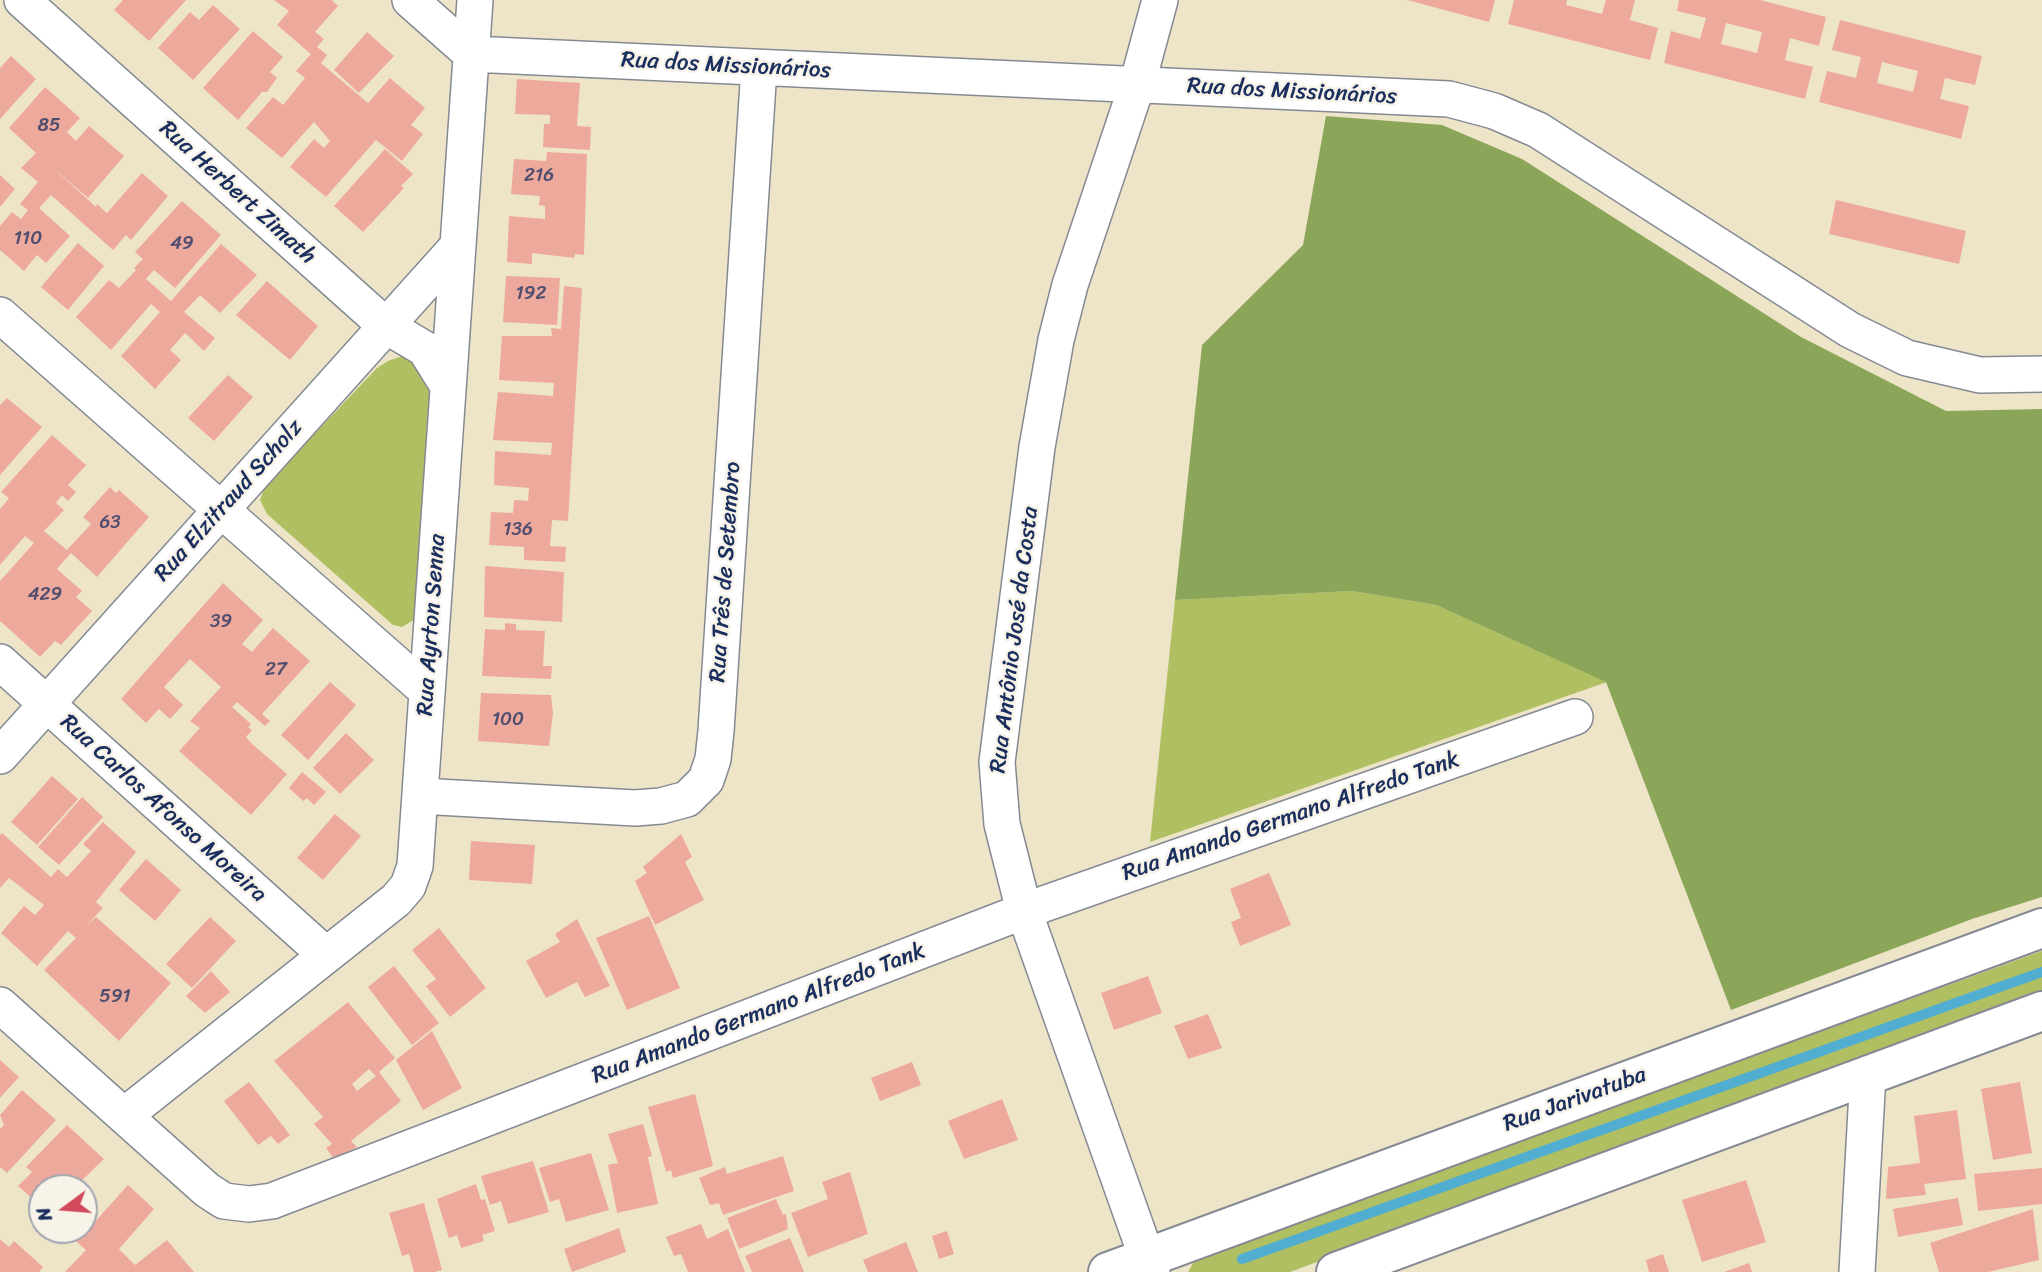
<!DOCTYPE html>
<meta charset="utf-8">
<style>
body{margin:0}
#map{position:relative;width:2042px;height:1272px;overflow:hidden;background:#eee5c9;font-family:Sriracha,sans-serif}
canvas{display:block}
.north{position:absolute;left:28px;top:1174px;width:70px;height:70px;box-sizing:border-box;background:#f7f3e8;border:2px solid #9fa5b1;border-radius:50%;rotate:254deg;font-size:19px;font-weight:700;line-height:28px;text-align:center;color:#1b2f5e}
.north::after{content:'';display:block;margin:auto;width:24px;height:32px;background:#d1495b;clip-path:polygon(50% 0,100% 100%,50% 72%,0 100%)}
</style>
<div id="map">
<canvas width="2042" height="1272"></canvas>
<div class="north">N</div>
</div>
<script>
const ctx = document.querySelector('canvas').getContext('2d');
ctx.lineJoin = 'round';
function paint(path, color) { ctx.fillStyle = color; ctx.fill(path, 'evenodd'); }
const toPath = rows => new Path2D(rows.map(r => 'M' + r).join(''));
function trace(path, color, width, dash) { ctx.strokeStyle = color; ctx.lineWidth = width; ctx.lineCap = dash ? 'butt' : 'round'; ctx.setLineDash(dash || []); ctx.stroke(path); }
function label(font, color, halo, rows, align = 'center') {
  ctx.font = font + ' Sriracha,sans-serif'; ctx.lineWidth = 5; ctx.setLineDash([]); ctx.textBaseline = 'middle'; ctx.strokeStyle = halo; ctx.fillStyle = color; for (const [text, x, y, turn = 0] of rows) {
    ctx.save(); ctx.translate(x, y); ctx.rotate((+turn || 0) * Math.PI / 180); ctx.textAlign = isNaN(turn) ? turn : align; if (halo) ctx.strokeText(text, 0, 0); ctx.fillText(text, 0, 0); ctx.restore();
  }
}
paint(toPath([
 [408,354,433,384,417,618,402,627,393,625,267,514,260,500,265,486,377,368,388,361],
 [1352,591,1436,605,1607,682,1150,842,1175,600],
 [2042,951,2042,993,1290,1272,1188,1272,1196,1258]
]), '#afbf62');
paint(toPath([
 [1326,116,1442,125,1522,159,1801,337,1946,411,2042,409,2042,897,1972,919,1731,1010,1606,682,1436,605,1352,591,1175,600,1202,345,1303,245]
]), '#8ba658');
trace(toPath([
 [1242,1259,2042,972]
]), '#51aed0', 10);
paint(toPath([
 [123,0,186,0,149,41,114,10],
 [274,0,332,0,338,6,315,32,324,39,317,47,327,55,321,63,368,103,390,78,425,108,411,125,423,134,402,161,376,140,326,197,290,167,314,139,324,148,330,141,314,122,282,158,246,128,273,97,283,105,305,78,296,71,311,54,277,25,289,11],
 [1407,0,1495,0,1489,22],
 [1514,0,1567,0,1566,5,1602,14,1606,0,1635,0,1630,20,1658,28,1650,60,1508,24],
 [1679,0,1760,0,1826,17,1819,46,1790,38,1785,60,1813,67,1805,99,1664,63,1671,31,1700,39,1706,18,1677,11],
 [1726,23,1762,32,1757,53,1721,44],
 [213,5,240,29,193,80,158,48,190,12,199,20],
 [1840,20,1982,56,1975,85,1945,78,1940,99,1969,106,1961,139,1819,102,1827,71,1856,78,1861,57,1832,50],
 [1882,62,1918,71,1913,92,1877,83],
 [253,31,283,57,270,72,277,78,267,92,262,92,238,120,203,88],
 [367,32,394,56,359,93,334,70],
 [11,56,36,79,0,119,0,68],
 [517,79,580,83,577,126,591,127,590,150,543,147,544,124,550,124,550,115,515,114],
 [45,87,80,118,67,132,76,141,89,126,124,156,88,198,52,167,96,207,97,204,107,213,142,173,168,196,131,240,126,235,113,250,51,195,39,208,70,236,46,263,37,255,24,271,0,250,0,226,12,212,21,219,28,210,20,204,38,182,21,168,36,153,9,128],
 [385,149,413,174,401,186,404,188,363,232,334,206],
 [547,152,587,154,584,255,575,254,574,258,532,253,532,264,507,262,509,216,545,219,545,206,539,205,540,196,511,194,514,159,546,161],
 [0,175,15,189,0,207],
 [1836,200,1966,231,1959,264,1829,234],
 [182,201,221,235,175,288,154,270,146,279,171,301,221,244,257,275,220,313,200,295,184,312,215,338,204,351,185,333,170,350,181,360,155,389,121,356,160,312,151,304,111,350,76,317,109,280,119,288,136,270,134,268,143,259,135,252],
 [78,243,104,266,68,310,41,287],
 [506,276,560,278,557,325,503,322],
 [267,281,318,326,290,360,236,315],
 [564,286,582,288,568,521,552,520,550,546,566,547,565,562,524,560,524,547,489,545,491,512,513,513,514,500,528,501,529,488,494,485,495,451,551,455,552,443,493,440,498,392,553,396,554,383,499,380,502,336,552,336,551,328,561,329],
 [228,375,253,397,214,441,188,418],
 [7,398,42,427,0,475,0,405],
 [52,435,86,465,68,485,76,492,68,501,62,495,56,503,64,510,44,531,67,550,91,524,83,517,110,487,116,493,119,490,149,517,97,577,71,553,57,569,82,591,76,597,92,611,61,645,55,641,40,657,0,621,0,581,34,543,25,536,0,565,0,509,9,498,1,492],
 [485,566,564,572,562,622,484,617],
 [223,583,263,620,242,644,252,652,273,628,310,661,262,714,270,721,265,726,237,702,232,707,251,724,248,727,252,730,246,737,251,743,287,774,251,815,179,751,200,728,190,721,221,687,190,659,164,687,183,705,170,719,159,709,146,723,121,699],
 [505,623,516,624,516,630,545,631,543,666,552,666,551,679,482,676,485,629,505,630],
 [330,682,356,705,308,760,281,735],
 [481,693,551,695,553,713,549,746,478,741],
 [346,733,374,760,340,794,313,768],
 [302,772,326,792,314,805,307,798,303,801,289,788],
 [52,776,78,799,37,845,11,822],
 [82,797,103,817,59,865,38,847],
 [335,814,361,836,323,880,297,858],
 [103,822,136,852,96,902,103,908,85,927,96,917,171,983,119,1041,44,970,76,938,68,931,37,966,1,933,24,906,35,915,44,905,9,878,0,888,0,835,2,833,51,877,58,869,67,877,91,851,83,844],
 [681,834,692,857,685,862,704,900,655,925,635,881,647,873,643,867],
 [471,841,535,845,532,884,469,880],
 [146,859,181,890,155,921,119,890],
 [1269,873,1291,925,1240,946,1231,922,1241,918,1230,889],
 [649,916,680,988,627,1010,596,938],
 [210,917,236,941,192,988,166,964],
 [577,919,610,986,585,997,577,982,546,998,526,961,560,942,555,934],
 [439,928,486,988,450,1017,426,986,436,979,412,950],
 [394,966,439,1023,412,1045,368,987],
 [211,971,230,992,205,1013,186,996],
 [1148,976,1162,1013,1114,1030,1101,993],
 [348,1002,395,1058,379,1072,401,1101,351,1141,357,1147,334,1159,326,1148,332,1144,314,1124,323,1117,274,1061],
 [369,1069,376,1076,357,1091,352,1084],
 [1208,1014,1222,1048,1188,1059,1174,1026],
 [432,1031,462,1088,423,1110,396,1060],
 [0,1060,19,1077,0,1098],
 [912,1062,921,1085,880,1101,871,1078],
 [249,1082,290,1135,278,1144,271,1136,258,1145,224,1101],
 [2020,1082,2032,1153,1993,1160,1981,1089],
 [22,1090,56,1120,7,1173,0,1167,0,1129,4,1125,0,1115],
 [695,1094,713,1166,673,1178,671,1170,666,1172,648,1107],
 [1002,1099,1018,1140,964,1159,948,1121],
 [1957,1110,1966,1179,1924,1184,1926,1195,1886,1199,1888,1167,1920,1163,1914,1116],
 [643,1124,652,1156,648,1157,658,1204,617,1213,608,1165,618,1163,608,1134],
 [67,1125,104,1159,74,1188,42,1188,42,1207,18,1186,32,1172,26,1167],
 [591,1153,609,1210,566,1222,559,1199,550,1202,539,1168],
 [783,1156,794,1191,723,1215,719,1203,710,1205,699,1178,725,1167,727,1174],
 [533,1161,549,1212,508,1224,501,1201,490,1205,481,1176],
 [2042,1168,2042,1204,1978,1211,1974,1174],
 [850,1172,868,1234,808,1257,791,1213,828,1199,822,1182],
 [1746,1180,1766,1242,1702,1262,1682,1200],
 [476,1184,481,1200,485,1199,495,1231,482,1235,484,1241,461,1248,457,1235,449,1238,437,1199],
 [128,1185,154,1209,119,1249,135,1265,167,1240,194,1272,65,1272,86,1250,63,1230,84,1230,84,1217,92,1225],
 [1958,1198,1963,1225,1898,1237,1893,1209],
 [776,1199,783,1215,786,1214,788,1229,739,1249,727,1218],
 [424,1203,442,1270,435,1272,414,1272,409,1254,402,1256,389,1213],
 [2033,1209,2039,1260,1988,1272,1939,1272,1930,1243],
 [701,1224,707,1239,728,1229,745,1272,688,1272,681,1254,674,1256,666,1237],
 [619,1228,626,1252,572,1272,564,1249],
 [947,1231,954,1254,939,1259,932,1236],
 [790,1238,804,1272,752,1272,745,1256],
 [0,1239,9,1247,14,1241,43,1267,39,1272,0,1272],
 [906,1242,918,1272,868,1272,863,1260],
 [1663,1254,1669,1272,1649,1272,1646,1260],
 [1749,1263,1752,1272,1724,1272]
]), '#eea99d');
const street = toPath([
 [22,0,386,326,425,349,448,386],
 [410,0,471,54,1449,99,1494,111,1538,130,1850,330,1907,358,1980,375,2042,374],
 [0,315,427,691],
 [0,662,326,955],
 [0,756,458,246],
 [420,796,635,808,661,806,687,799,706,780,713,759,716,731,759,68],
 [0,1005,207,1190,224,1201,249,1204,272,1201,1024,911,1575,717],
 [125,1115,396,900,408,886,415,866,475,0],
 [1152,1272,1024,911,1002,824,997,762,1037,447,1056,340,1070,285,1137,85,1160,0],
 [1857,1272,1868,1074]
]);
const secondary = toPath([
 [1108,1272,2042,928],
 [1336,1272,2042,1011]
]);
trace(street, '#848a94', 38);
trace(secondary, '#848a94', 42);
trace(street, '#fff', 35);
trace(secondary, '#fff', 38);
label('19px', '#504e6e', null, [
 ["85",49,126],
 ["216",539,176],
 ["110",28,239],
 ["49",182,244],
 ["192",531,294],
 ["63",110,523],
 ["136",518,530],
 ["429",45,595],
 ["39",221,622],
 ["27",276,670],
 ["100",508,720],
 ["591",115,997]
]);
label('23px', '#1b2f5e', '#f7f3e8', [
 ["Rua dos Missionários",726,66,3],
 ["Rua dos Missionários",1292,92,3],
 ["Rua Herbert Zimath",237,193,42],
 ["Rua Elzitraud Scholz",229,501,-48],
 ["Rua Três de Setembro",726,572,-86],
 ["Rua Ayrton Senna",432,625,-86],
 ["Rua Antônio José da Costa",1015,640,-83],
 ["Rua Carlos Afonso Moreira",163,809,42],
 ["Rua Amando Germano Alfredo Tank",1291,817,-19],
 ["Rua Amando Germano Alfredo Tank",759,1014,-21],
 ["Rua Jarivatuba",1575,1100,-20]
]);
</script>
